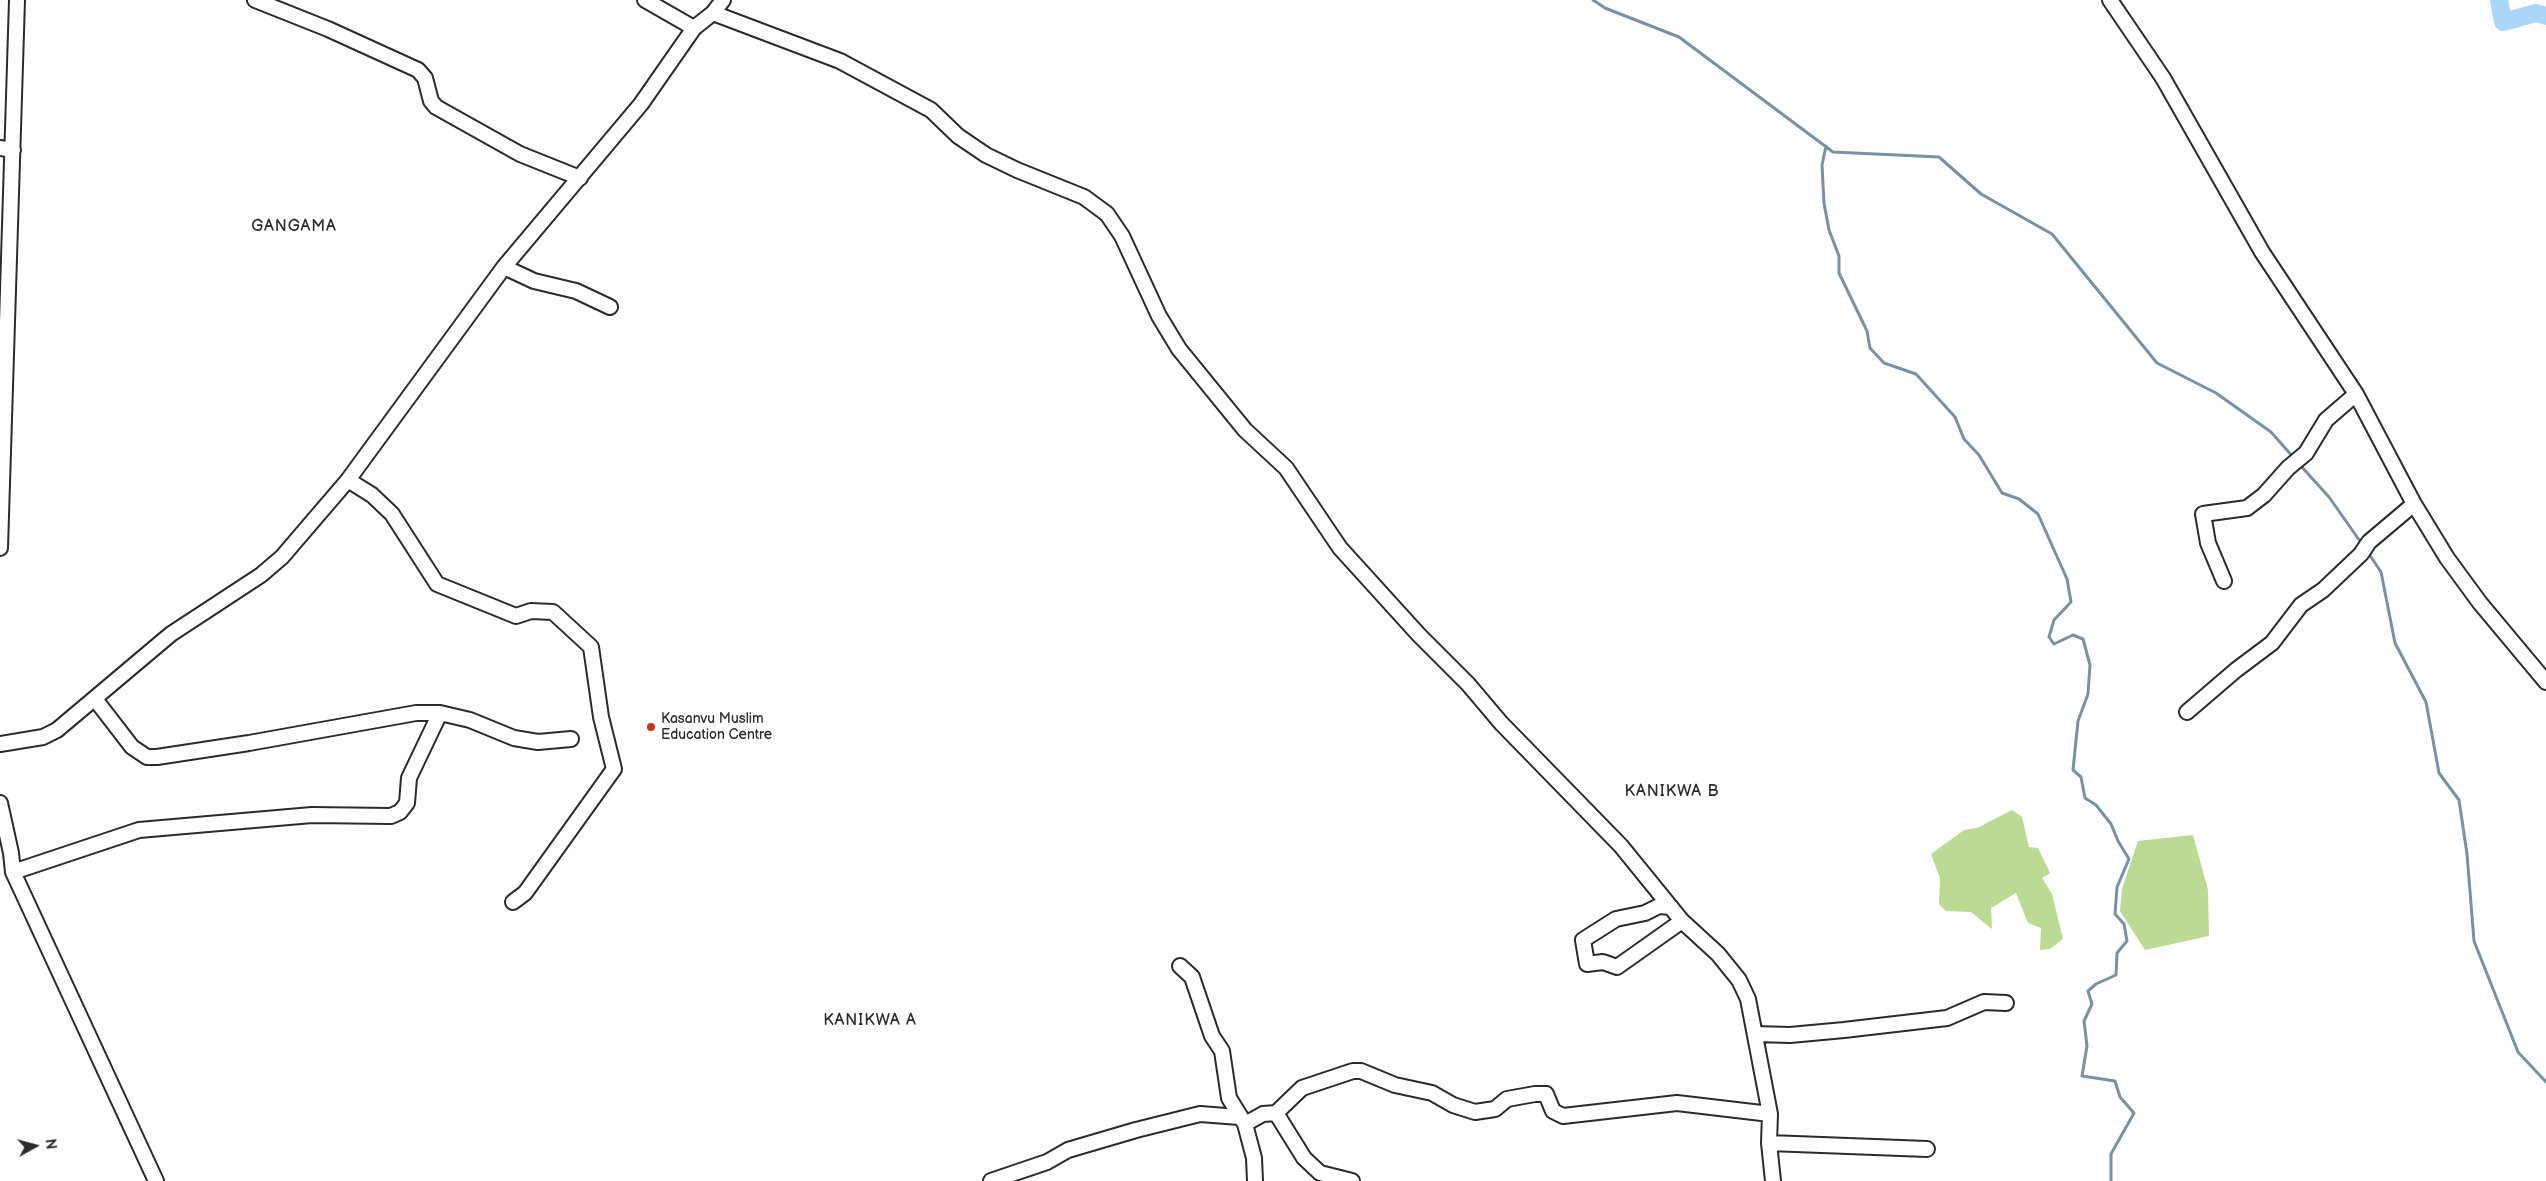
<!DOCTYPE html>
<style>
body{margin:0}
#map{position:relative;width:2546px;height:1181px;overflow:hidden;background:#fff;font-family:"Balsamiq Sans",sans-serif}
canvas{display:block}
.north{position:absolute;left:10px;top:1121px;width:50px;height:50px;-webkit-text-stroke:4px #fff;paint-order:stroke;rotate:83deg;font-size:14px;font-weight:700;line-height:20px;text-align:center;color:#2b2b2b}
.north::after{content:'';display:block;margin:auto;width:18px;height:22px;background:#2b2b2b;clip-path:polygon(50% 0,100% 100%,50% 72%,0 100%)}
</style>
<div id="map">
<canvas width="2546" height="1181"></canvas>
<div class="north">N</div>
</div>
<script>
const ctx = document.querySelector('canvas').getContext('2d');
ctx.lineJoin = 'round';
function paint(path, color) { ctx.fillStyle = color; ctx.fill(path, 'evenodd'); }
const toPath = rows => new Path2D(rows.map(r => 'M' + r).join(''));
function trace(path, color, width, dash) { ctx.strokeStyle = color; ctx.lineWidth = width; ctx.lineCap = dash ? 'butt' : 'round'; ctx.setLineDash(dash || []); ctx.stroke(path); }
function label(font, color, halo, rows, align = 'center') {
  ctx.font = font + ' "Balsamiq Sans",sans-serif'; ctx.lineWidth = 4.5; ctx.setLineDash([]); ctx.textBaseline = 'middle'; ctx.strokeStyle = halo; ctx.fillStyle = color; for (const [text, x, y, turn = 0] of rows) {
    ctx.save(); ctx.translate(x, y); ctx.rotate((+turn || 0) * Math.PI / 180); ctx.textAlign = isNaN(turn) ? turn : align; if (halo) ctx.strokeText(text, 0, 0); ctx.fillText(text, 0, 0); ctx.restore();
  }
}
paint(toPath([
 [2012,810,2022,817,2029,847,2038,848,2050,873,2042,878,2052,894,2063,939,2050,949,2040,950,2041,928,2028,923,2016,893,1991,908,1992,929,1971,912,1946,911,1939,904,1940,878,1931,854,1964,830,1977,828],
 [2193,835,2208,890,2209,936,2145,950,2120,911,2122,889,2138,841]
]), '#bbda93');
trace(toPath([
 [1593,0,1605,8,1679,37,1833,152,1939,157,1981,194,2052,234,2157,363,2216,393,2271,432,2294,458],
 [1826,146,1822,165,1824,203,1829,230,1839,256,1839,273,1867,331,1870,348,1884,363,1916,374,1955,417,1964,439,1979,455,2002,493,2019,499,2038,514,2067,579,2071,602,2054,620,2049,637,2054,644,2073,635,2083,639,2090,665,2088,694,2078,721,2073,770,2081,777,2085,798,2096,805,2111,824,2118,841,2129,859,2117,887,2115,914,2124,924,2127,941,2117,953,2116,975,2096,984,2088,991,2092,1004,2084,1021,2087,1046,2082,1076,2115,1081,2120,1097,2134,1113,2111,1154,2111,1181],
 [2300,465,2329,497,2362,544],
 [2367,551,2381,572,2395,643,2426,702,2439,773,2459,800,2467,854,2474,941,2518,1052,2546,1082]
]), '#7892a5', 3);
trace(toPath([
 [2499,0,2503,22,2536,13,2546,16]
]), '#acd6f7', 18);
const minor = toPath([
 [255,0,328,29,418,70,425,78,431,101,436,107,520,154,580,178],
 [645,0,694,28],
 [2110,0,2163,78,2262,252,2356,394,2414,504,2447,558,2480,603,2546,682],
 [713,13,840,61,931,110,958,136,986,155,1017,170,1084,197,1107,214,1122,236,1159,316,1179,349,1245,430,1286,468,1340,548,1419,635,1468,684,1501,723,1621,846,1682,921,1718,954,1739,980,1748,999,1770,1114,1769,1143,1773,1181],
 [0,148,13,150],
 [504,267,534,281,576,291,610,307],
 [348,480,372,495,392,514,437,584,516,616,531,611,553,612,591,647,601,717,614,769,525,893,513,902],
 [0,548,17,0],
 [2224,581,2208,543,2203,514,2247,508,2264,495,2288,468,2306,453,2326,420,2356,394],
 [95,699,132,747,147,757,157,757,249,743,416,713,440,713,470,720,514,738,538,742,571,739],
 [2187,712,2236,670,2272,643,2301,605,2323,590,2361,554,2369,542,2414,504],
 [0,744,43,737,57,730,171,634,261,575,282,557,348,480,504,267,641,104,694,28,713,13,723,0],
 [0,803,11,853,13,872,156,1181],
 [13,872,139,830,312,815,391,816,400,812,407,803,409,778,440,713],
 [1671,907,1659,906,1645,913,1616,919,1583,940,1587,964,1603,962,1617,967,1682,921],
 [1180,966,1192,977,1212,1036,1222,1051,1229,1098,1245,1124,1263,1114,1276,1113,1304,1158,1320,1173,1352,1181],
 [1755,1034,1790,1035,1844,1030,1947,1018,1984,1002,2006,1003],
 [1276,1113,1302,1088,1353,1071,1361,1071,1395,1085,1432,1093,1453,1105,1475,1112,1495,1109,1507,1099,1535,1094,1546,1094,1553,1111,1563,1116,1677,1103,1770,1114],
 [1245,1124,1254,1158,1255,1181],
 [1769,1143,1927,1149],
 [991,1181,1047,1162,1068,1150,1136,1130,1200,1114,1239,1117]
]);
trace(minor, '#2b2b2b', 18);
trace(minor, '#fff', 14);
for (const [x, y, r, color] of [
 [651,727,5,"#c8321e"]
]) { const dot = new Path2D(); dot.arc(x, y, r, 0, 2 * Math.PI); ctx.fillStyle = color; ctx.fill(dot); trace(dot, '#fff', 2); }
label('14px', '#2b2b2b', '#fff', [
 ["Kasanvu Muslim",661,719],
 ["Education Centre",661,735]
], 'left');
ctx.letterSpacing = '1px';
label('16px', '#2b2b2b', '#fff', [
 ["GANGAMA",294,227],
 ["KANIKWA B",1672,792],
 ["KANIKWA A",870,1021]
]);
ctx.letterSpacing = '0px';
</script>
